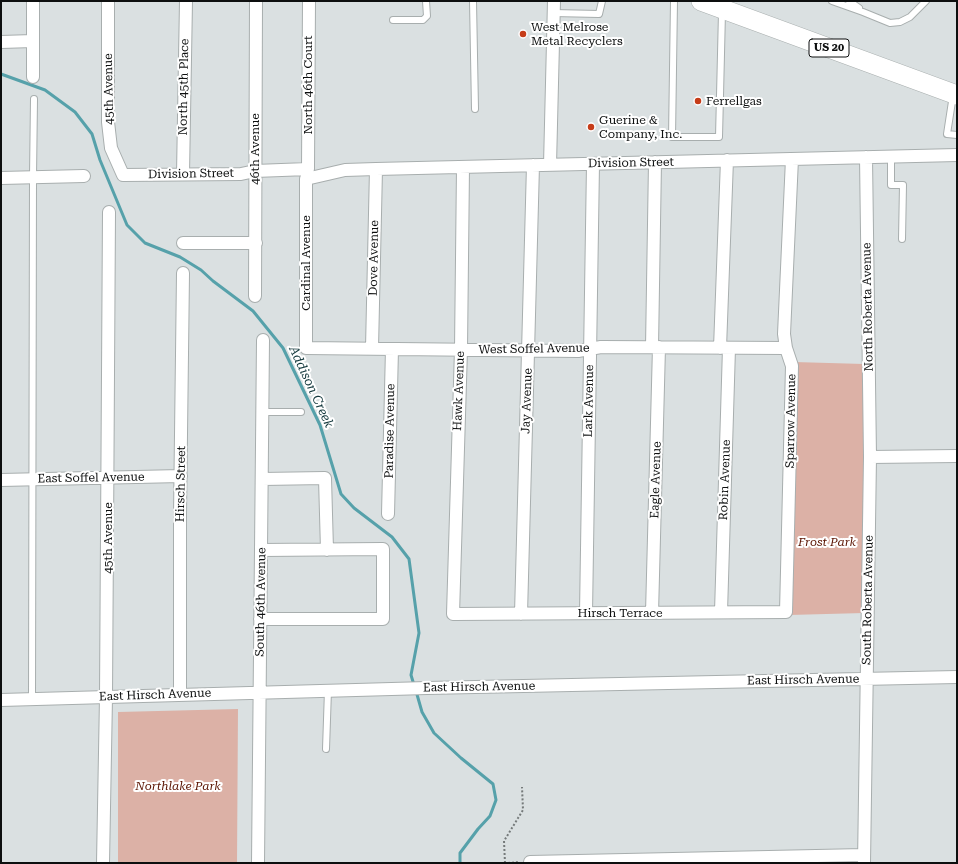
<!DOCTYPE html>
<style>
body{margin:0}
#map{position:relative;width:958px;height:864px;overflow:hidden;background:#dae0e1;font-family:"Roboto Serif",serif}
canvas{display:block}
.frame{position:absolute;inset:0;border:2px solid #0d0f0f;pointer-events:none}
</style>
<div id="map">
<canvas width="958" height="864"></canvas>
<div class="frame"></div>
</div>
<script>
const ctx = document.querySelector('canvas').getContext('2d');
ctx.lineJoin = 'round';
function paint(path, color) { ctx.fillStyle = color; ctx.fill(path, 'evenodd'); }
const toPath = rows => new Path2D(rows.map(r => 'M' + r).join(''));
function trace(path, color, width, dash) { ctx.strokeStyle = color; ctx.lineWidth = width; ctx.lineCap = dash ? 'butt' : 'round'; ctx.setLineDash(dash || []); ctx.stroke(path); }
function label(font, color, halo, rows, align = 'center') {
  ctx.font = font + ' "Roboto Serif",serif'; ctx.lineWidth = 4; ctx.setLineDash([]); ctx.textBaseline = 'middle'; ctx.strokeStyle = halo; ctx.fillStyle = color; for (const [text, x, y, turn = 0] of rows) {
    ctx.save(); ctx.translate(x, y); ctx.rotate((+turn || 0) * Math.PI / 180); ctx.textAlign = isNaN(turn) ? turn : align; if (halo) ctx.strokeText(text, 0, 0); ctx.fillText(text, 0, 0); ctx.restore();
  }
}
paint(toPath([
 [794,362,864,364,864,613,789,615],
 [238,709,237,863,118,863,118,712]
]), '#dcb1a6');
trace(toPath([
 [1,74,45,90,75,112,92,134,100,160,127,225,145,243,180,257,201,270,213,281,253,311,283,348,320,425,341,494,354,508,392,537,409,559,419,633,411,675,414,685],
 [416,691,422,712,434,733,461,758,493,784,496,800,490,816,478,829,460,853,460,863]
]), '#56a1aa', 3);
const lane = toPath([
 [473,1,475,109],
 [674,1,672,137,719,137,722,12],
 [832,1,863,12,890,23,900,22,910,17,926,1],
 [849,1,859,8],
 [553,13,599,14,602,1],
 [393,20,423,20,427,16,426,1],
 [953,95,947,134,957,135],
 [891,157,891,185,903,185,902,239],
 [263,412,301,412],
 [32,699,33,177,34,99],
 [326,749,328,690]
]);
const street = toPath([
 [33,1,33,77],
 [108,1,108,122,111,148,123,175,241,174,255,171,308,169,309,1],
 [1,42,33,41],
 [550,165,554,1],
 [463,167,461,349,453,614,786,612,792,366,786,348,784,334,792,159],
 [183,174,186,1],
 [1,178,84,176],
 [183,243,256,243],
 [255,296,256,1],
 [652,347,655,162],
 [372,348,376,169],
 [720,348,727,160],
 [786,348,601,347,578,351,306,348,306,179,345,170,376,169,957,155],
 [870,457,957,456],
 [262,479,325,478,327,550],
 [1,480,181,476],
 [388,514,392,349],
 [721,612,729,348],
 [586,613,593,164],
 [652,613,659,347],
 [521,614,533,165],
 [260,619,383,619,383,549,261,550],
 [180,695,180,515,183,273],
 [1,700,427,688,957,677],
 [530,862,864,855],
 [103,863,106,697,109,212],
 [258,863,263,340],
 [864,863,870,457,866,157]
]);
const primary = toPath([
 [701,1,957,95]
]);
trace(lane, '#a8aeae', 8);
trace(street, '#a8aeae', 14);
trace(primary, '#a8aeae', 20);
trace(toPath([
 [505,863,504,841,523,810,522,787],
 [508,863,520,862]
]), '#757a7a', 2, [2, 2]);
trace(lane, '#fff', 6);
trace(street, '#fff', 12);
trace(primary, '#fff', 19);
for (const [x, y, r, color] of [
 [523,34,4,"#c63c18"],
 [698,101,4,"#c63c18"],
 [591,127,4,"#c63c18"]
]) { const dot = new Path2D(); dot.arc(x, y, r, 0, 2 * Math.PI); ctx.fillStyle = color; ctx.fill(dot); trace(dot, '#fff', 1.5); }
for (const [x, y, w] of [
 [829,48,40]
]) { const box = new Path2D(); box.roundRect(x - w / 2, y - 9, w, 18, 3); ctx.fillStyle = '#fff'; ctx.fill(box); trace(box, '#0d0f0f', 1); }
label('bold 11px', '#0d0f0f', null, [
 ["US 20",829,48]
]);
label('12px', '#0d0f0f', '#fff', [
 ["West Melrose",531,27],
 ["Metal Recyclers",531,41],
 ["Ferrellgas",706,101],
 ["Guerine &",599,120],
 ["Company, Inc.",599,134]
], 'left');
label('12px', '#0d0f0f', '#fff', [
 ["North 46th Court",308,85,-90],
 ["North 45th Place",184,87,-89],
 ["45th Avenue",109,89,-91],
 ["46th Avenue",255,149,-90],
 ["Division Street",631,163,-1],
 ["Division Street",191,174,-1],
 ["Dove Avenue",374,258,-89],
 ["Cardinal Avenue",306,263,-90],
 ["North Roberta Avenue",868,307,-91],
 ["West Soffel Avenue",534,349,-1],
 ["Hawk Avenue",459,391,-88],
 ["Jay Avenue",527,401,-88],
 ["Lark Avenue",589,401,-89],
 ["Sparrow Avenue",791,421,-89],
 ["Paradise Avenue",390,431,-89],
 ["East Soffel Avenue",91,478,-1],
 ["Eagle Avenue",656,480,-88],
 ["Robin Avenue",725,480,-88],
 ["Hirsch Street",181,484,-89],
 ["45th Avenue",108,538,-90],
 ["South Roberta Avenue",868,600,-89],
 ["South 46th Avenue",261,602,-89],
 ["Hirsch Terrace",620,613],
 ["East Hirsch Avenue",803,680,-1],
 ["East Hirsch Avenue",479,687,-1],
 ["East Hirsch Avenue",155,695,-2]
]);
label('italic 12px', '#5b1402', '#fff', [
 ["Frost Park",827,542],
 ["Northlake Park",178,786]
]);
label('italic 13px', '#14393d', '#fff', [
 ["Addison Creek",311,387,65]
]);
</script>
